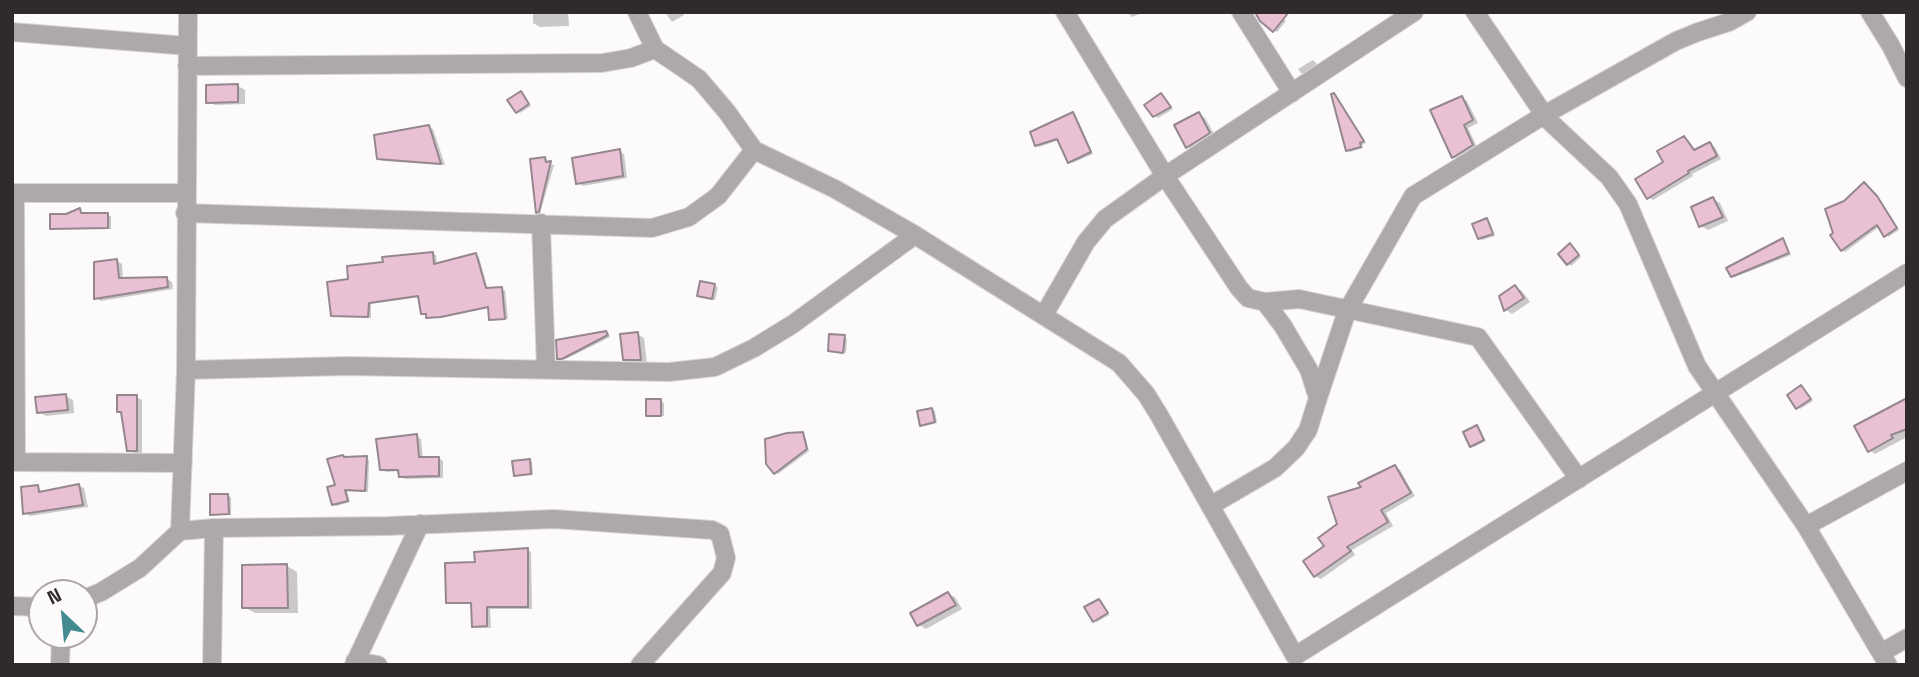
<!DOCTYPE html>
<style>
body{margin:0}
#map{position:relative;width:1919px;height:677px;overflow:hidden;background:#fdfafb;font-family:"Space Grotesk",sans-serif}
canvas{display:block}
.frame{position:absolute;inset:0;border:14px solid #302a2d;pointer-events:none}
.north{position:absolute;left:28px;top:579px;width:70px;height:70px;box-sizing:border-box;background:#fdfafb;border:2px solid #aba7a9;border-radius:50%;rotate:334deg;font-size:19px;font-weight:700;line-height:28px;text-align:center;color:#302a2d}
.north::after{content:'';display:block;margin:auto;width:24px;height:32px;background:#438a91;clip-path:polygon(50% 0,100% 100%,50% 72%,0 100%)}
</style>
<div id="map">
<canvas width="1919" height="677"></canvas>
<div class="frame"></div>
<div class="north">N</div>
</div>
<script>
const ctx = document.querySelector('canvas').getContext('2d');
ctx.lineJoin = 'round';
function paint(path, color) { ctx.fillStyle = color; ctx.fill(path, 'evenodd'); }
const toPath = rows => new Path2D(rows.map(r => 'M' + r).join(''));
function trace(path, color, width, dash) { ctx.strokeStyle = color; ctx.lineWidth = width; ctx.lineCap = dash ? 'butt' : 'round'; ctx.setLineDash(dash || []); ctx.stroke(path); }
paint(toPath([
 [216,12,256,12,218,14],
 [533,12,568,12,569,26,540,27,533,23],
 [665,12,682,12,684,15,672,22],
 [1127,12,1144,12,1132,17],
 [1275,12,1286,21,1277,32,1274,30],
 [1313,60,1318,65,1303,74,1301,73,1298,69],
 [238,86,245,90,245,104,215,105,208,101],
 [521,93,531,106,520,113,517,112],
 [1161,95,1173,109,1158,118,1155,116],
 [1334,95,1366,143,1362,145,1363,148,1350,152,1347,150],
 [1462,98,1467,101,1478,123,1468,128,1478,149,1459,160,1453,157,1432,111],
 [1073,114,1076,116,1093,154,1072,163,1059,140,1039,147,1036,145],
 [1199,114,1205,118,1216,137,1194,151,1188,147,1176,126],
 [429,127,433,129,445,165,383,161,378,158],
 [1684,138,1689,141,1696,151,1710,144,1715,147,1721,159,1692,174,1693,176,1653,200,1648,197,1665,163],
 [619,151,624,154,627,178,583,186,578,183],
 [545,159,548,164,554,165,540,213,537,212],
 [1867,186,1879,200,1899,230,1888,237,1879,227,1845,252,1842,250,1845,203],
 [1713,199,1720,203,1728,221,1708,230,1701,226],
 [80,210,84,215,111,216,111,229,52,228,66,215],
 [1487,220,1490,222,1495,236,1482,240,1479,238],
 [1783,240,1791,255,1735,277,1732,276],
 [1573,247,1581,257,1571,266,1560,254],
 [433,254,436,255,437,265,476,255,479,257,488,290,505,290,508,319,491,319,490,308,431,318,422,313,420,297,371,304,371,318,333,315,350,280],
 [117,261,122,264,123,280,167,279,172,282,173,289,101,301,96,298],
 [702,283,718,287,715,300,699,295],
 [1515,287,1522,291,1530,302,1512,314,1506,310,1501,297],
 [606,333,610,337,566,359,559,358],
 [637,334,644,338,647,363,631,363,624,359],
 [844,337,847,339,846,353,832,351],
 [1802,387,1813,401,1800,409,1798,407],
 [66,396,73,400,74,413,46,416,39,412],
 [136,397,142,400,142,454,134,453,128,450,123,413,118,411],
 [661,401,664,403,664,416,647,415],
 [1907,402,1907,437,1875,454,1869,450],
 [932,409,935,411,937,423,925,426,922,424],
 [1477,427,1486,441,1474,447,1471,446],
 [802,434,805,436,809,451,778,474,775,472],
 [416,436,421,439,423,459,439,458,443,461,443,478,405,479,400,476,400,471,386,472,382,469],
 [366,458,369,460,368,492,347,491,350,502,336,506,333,504,337,486],
 [529,460,532,462,533,475,516,475],
 [1395,467,1400,470,1415,496,1386,513,1393,526,1352,550,1355,555,1321,579,1315,576,1326,547,1339,525],
 [79,486,84,488,88,507,30,516,25,513,38,487,43,493],
 [228,496,231,497,231,515,212,514],
 [527,550,531,552,532,609,490,609,491,628,477,628,473,626,473,604,451,604,447,602,477,564],
 [287,566,297,572,298,613,255,613,244,607],
 [948,594,955,597,962,609,926,629,919,625,912,613],
 [1099,601,1109,615,1097,622,1094,620]
]), '#0003');
const building = toPath([
 [1255,12,1289,12,1273,32,1260,21,1255,12],
 [238,84,238,102,206,103,206,85,238,84],
 [521,91,529,104,516,113,507,100,521,91],
 [1161,93,1171,107,1153,117,1144,105,1161,93],
 [1334,93,1364,141,1360,143,1361,147,1346,151,1331,94,1334,93],
 [1462,96,1473,120,1464,125,1473,145,1452,158,1430,110,1462,96],
 [1073,112,1091,152,1068,163,1057,139,1035,146,1030,132,1073,112],
 [1199,112,1210,133,1186,148,1174,125,1199,112],
 [429,125,441,164,377,159,374,135,429,125],
 [1684,136,1694,150,1710,142,1717,156,1688,171,1689,173,1647,199,1635,179,1663,162,1657,151,1684,136],
 [620,149,623,176,576,184,572,158,620,149],
 [545,157,546,162,551,161,539,212,536,213,530,159,545,157],
 [1864,182,1877,196,1897,228,1884,237,1877,225,1841,251,1830,235,1833,233,1825,209,1844,201,1864,182],
 [1713,197,1723,217,1699,227,1691,207,1713,197],
 [80,208,81,213,108,213,108,228,50,229,50,214,66,214,80,208],
 [1487,218,1493,234,1478,239,1472,224,1487,218],
 [1783,238,1789,253,1731,277,1726,268,1783,238],
 [1570,243,1579,255,1567,265,1558,254,1570,243],
 [433,252,434,264,476,253,486,288,502,287,505,319,489,320,488,307,441,317,426,318,426,314,421,314,418,296,369,303,368,317,331,316,327,282,348,279,347,266,383,262,382,257,433,252],
 [117,259,119,278,167,277,168,287,94,299,94,262,117,259],
 [700,281,715,284,712,299,697,296,700,281],
 [1515,285,1524,298,1504,311,1499,296,1515,285],
 [606,331,608,335,562,359,557,359,556,340,606,331],
 [638,332,641,360,623,360,620,334,638,332],
 [829,334,845,335,843,353,828,351,829,334],
 [1801,385,1811,399,1796,409,1787,395,1801,385],
 [66,394,68,410,37,413,35,397,66,394],
 [117,395,137,395,137,451,127,451,121,412,117,412,117,395],
 [1907,398,1907,429,1891,435,1893,438,1868,452,1854,426,1907,398],
 [646,399,661,399,661,416,646,416,646,399],
 [932,408,935,422,920,426,917,411,932,408],
 [1477,425,1484,440,1470,447,1463,432,1477,425],
 [803,432,807,449,774,474,766,464,765,439,787,433,803,432],
 [417,434,419,457,439,457,439,476,399,477,398,470,380,470,376,439,417,434],
 [343,455,344,457,367,456,365,491,345,490,348,501,332,505,327,487,335,485,327,459,343,455],
 [530,459,531,474,514,476,512,461,530,459],
 [1395,465,1411,493,1381,510,1388,522,1347,547,1351,551,1314,577,1303,561,1324,546,1318,538,1337,524,1328,497,1361,487,1358,483,1395,465],
 [79,484,83,505,23,514,21,487,38,485,39,492,79,484],
 [210,494,228,494,229,514,210,515,210,494],
 [528,548,528,607,487,607,487,626,472,627,471,603,446,603,445,563,475,562,474,552,528,548],
 [287,564,288,608,242,608,242,565,287,564],
 [948,592,956,605,917,626,910,613,948,592],
 [1099,599,1108,613,1093,622,1084,607,1099,599]
]);
paint(building, '#eac0d5');
trace(building, '#95878e', 2);
const minor = toPath([
 [637,12,655,49,699,79,727,112,754,150,835,189,915,235,1119,363,1146,394,1159,415,1295,656,1907,273],
 [1065,12,1165,176,1239,288,1248,298,1265,302,1283,326,1309,370,1318,398,1308,430,1296,448,1275,468,1210,506],
 [1241,12,1292,93],
 [1475,12,1547,119,1609,177,1628,204,1697,366,1806,526,1888,665],
 [1870,12,1891,46,1907,78],
 [12,32,188,46],
 [187,66,602,63,631,58,655,49],
 [12,193,186,193],
 [15,193,16,462],
 [185,213,652,228,689,217,718,196,754,150],
 [541,223,546,369],
 [1265,302,1299,299,1478,337,1579,479],
 [1044,315,1086,242,1105,219,1165,176,1414,12],
 [186,370,347,366,669,372,715,367,754,348,793,324,915,235],
 [1318,398,1347,311,1413,196,1544,115,1676,41,1698,32,1729,22,1747,12],
 [12,462,183,463],
 [1806,526,1907,471],
 [180,531,186,370,188,12],
 [84,599,101,592,140,568,180,531,214,528,388,526,554,519,712,530,720,534,726,558,722,573,640,665],
 [12,606,42,607],
 [1881,653,1907,638],
 [355,661,378,665],
 [60,665,61,635],
 [212,665,214,528],
 [354,665,420,524]
]);
trace(minor, '#d8d5d6', 20);
trace(minor, '#aea8ab', 18);
</script>
